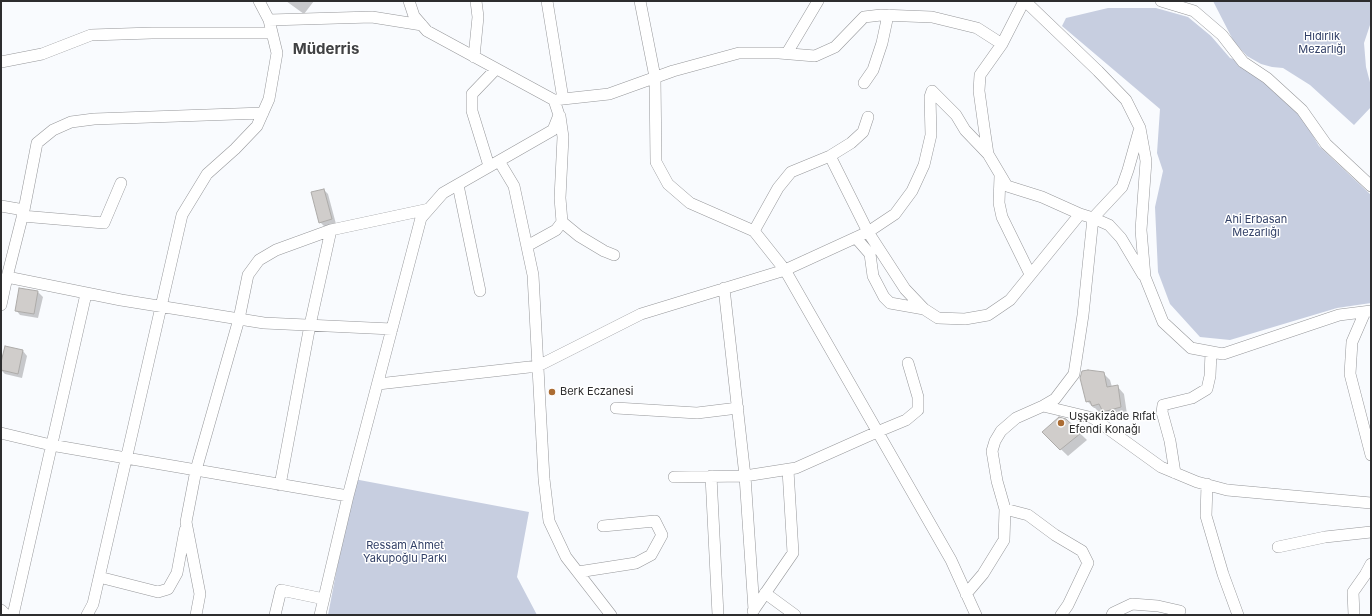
<!DOCTYPE html>
<meta charset="utf-8">
<style>
body{margin:0}
#map{position:relative;width:1372px;height:616px;overflow:hidden;background:#f9fbfe;font-family:Inter,sans-serif}
canvas{display:block}
.frame{position:absolute;inset:0;border:2px solid #2d2d2e;pointer-events:none}
</style>
<div id="map">
<canvas width="1372" height="616"></canvas>
<div class="frame"></div>
</div>
<script>
const ctx = document.querySelector('canvas').getContext('2d');
ctx.lineJoin = 'round';
function paint(path, color) { ctx.fillStyle = color; ctx.fill(path, 'evenodd'); }
const toPath = rows => new Path2D(rows.map(r => 'M' + r).join(''));
function trace(path, color, width, dash) { ctx.strokeStyle = color; ctx.lineWidth = width; ctx.lineCap = dash ? 'butt' : 'round'; ctx.setLineDash(dash || []); ctx.stroke(path); }
function label(font, color, halo, rows, align = 'center') {
  ctx.font = font + ' Inter,sans-serif'; ctx.lineWidth = 3; ctx.setLineDash([]); ctx.textBaseline = 'middle'; ctx.strokeStyle = halo; ctx.fillStyle = color; for (const [text, x, y, turn = 0] of rows) {
    ctx.save(); ctx.translate(x, y); ctx.rotate((+turn || 0) * Math.PI / 180); ctx.textAlign = isNaN(turn) ? turn : align; if (halo) ctx.strokeText(text, 0, 0); ctx.fillText(text, 0, 0); ctx.restore();
  }
}
paint(toPath([
 [1213,1,1371,1,1371,22,1364,43,1366,67,1371,86,1371,107,1354,125,1310,85,1283,68,1272,67,1261,64,1247,56,1234,42],
 [1108,8,1156,8,1188,17,1211,36,1230,58,1236,60,1274,89,1299,112,1319,146,1371,195,1371,303,1337,308,1230,340,1200,337,1170,304,1158,272,1155,207,1163,171,1157,153,1160,109,1062,26,1066,18],
 [354,479,529,512,517,577,537,615,328,615]
]), '#c7cee0');
paint(toPath([
 [286,1,314,1,304,14],
 [324,190,328,194,336,224,325,227,320,222],
 [20,289,38,292,43,297,38,318,20,315,16,310],
 [23,351,27,356,22,378,5,374,1,370,1,367],
 [1103,373,1110,380,1112,387,1117,386,1124,394,1127,414,1111,418,1104,412,1100,413,1095,408,1094,408,1087,401],
 [1066,420,1087,440,1068,456,1043,432]
]), '#0003');
const building = toPath([
 [324,189,332,219,319,223,311,192,324,189],
 [19,288,38,291,34,314,15,311,19,288],
 [5,346,23,350,18,374,1,370,1,362,5,346],
 [1088,370,1104,372,1107,387,1118,385,1121,407,1103,412,1099,404,1092,406,1090,401,1086,402,1080,378,1082,371,1088,370],
 [1059,417,1066,419,1081,433,1060,450,1042,432,1059,417]
]);
paint(building, '#d0cdcb');
trace(building, '#adaba9', 1);
const street = toPath([
 [547,1,563,99],
 [640,1,655,77,656,162,668,184,690,203,754,231,785,270,951,560,976,615],
 [1024,1,1002,44,980,75,979,91,984,127,988,154,1007,186,1042,197,1080,214,1093,218,1109,225,1121,238,1143,275],
 [1025,1,1098,71,1126,100,1140,128,1146,161,1141,230,1145,277,1163,322,1191,348,1223,354,1339,315,1371,311],
 [1161,1,1194,11,1222,35,1243,62,1267,78,1302,110,1326,144,1371,186],
 [269,20,372,17,422,25],
 [787,53,818,1],
 [474,57,478,17,476,1],
 [1,62,42,54,91,35,152,33,272,33],
 [864,83,873,70,882,43,888,15],
 [554,100,609,94,673,71,739,53,779,53,815,56,835,47,864,17,881,15,932,17,977,28,1002,44],
 [830,156,868,232,905,289,924,309,938,318,965,319,988,315,1010,300,1080,214],
 [499,161,514,186,533,275,544,479,549,521,566,557,611,615],
 [489,166,472,111,472,94,496,69],
 [1000,176,999,203,1002,217,1030,274],
 [458,185,480,291],
 [1,206,24,210,7,277,1,305],
 [24,210,37,143,53,130,71,122,94,119,263,113],
 [22,216,104,223,121,183],
 [562,222,579,236,604,251,614,255],
 [754,231,778,188,791,172,830,156,851,143,863,132,868,117],
 [856,238,870,254,873,276,884,297,890,303,924,309],
 [527,246,556,230,562,222,560,198,563,137,560,116],
 [7,277,121,300,264,323,392,329],
 [724,288,745,476,754,610],
 [1365,312,1352,342,1350,374,1371,455],
 [378,384,538,366,641,314,785,270,868,232,895,214,912,191,924,165,931,135,930,97,932,91,956,115,965,130,988,154],
 [1043,406,1093,418,1161,467,1197,482,1227,490,1371,503],
 [616,408,697,413,738,408],
 [1,433,51,445,126,458,348,496],
 [1175,473,1170,441,1162,412,1163,405,1192,398,1207,389,1210,376,1211,352],
 [711,476,718,615],
 [674,477,745,476,796,468,877,432,906,420,918,410,918,397,908,363],
 [1207,484,1206,516,1223,574,1238,615],
 [280,485,310,325,331,230],
 [1005,509,1028,515,1055,535,1082,551,1088,563,1068,605,1061,615],
 [1278,547,1325,537,1371,532],
 [578,572,636,563,651,555,662,535,655,521,603,526],
 [99,577,158,592,168,589,177,573,185,530],
 [765,593,795,615],
 [966,594,983,574,1004,540,1005,509,997,481,992,451,995,441,1001,431,1016,418,1043,406,1055,399,1074,374,1083,315,1093,218,1122,187,1128,170,1139,131],
 [1,610,6,615],
 [753,611,793,553,788,470],
 [13,615,86,294],
 [87,615,93,604,182,215,207,174,235,149,257,126,269,99,277,53,269,20,259,1],
 [196,615,200,594,186,522,196,470,239,319,248,275,259,260,276,250,331,230,429,209],
 [275,615,281,590,324,599],
 [320,615,348,496,421,218,443,193,553,130,559,115,554,100,427,31,414,16,409,1],
 [1112,615,1113,613,1132,604,1158,606,1180,611],
 [1354,615,1353,592,1365,575,1371,564]
]);
trace(street, '#96979a', 12);
trace(street, '#fff', 11);
for (const [x, y, r, color] of [
 [552,392,4,"#ab6c33"],
 [1061,423,4,"#ab6c33"]
]) { const dot = new Path2D(); dot.arc(x, y, r, 0, 2 * Math.PI); ctx.fillStyle = color; ctx.fill(dot); trace(dot, '#fff', 1.5); }
label('11px', '#324067', '#fff', [
 ["Hıdırlık",1322,37],
 ["Mezarlığı",1322,50],
 ["Ahi Erbasan",1256,220],
 ["Mezarlığı",1256,233],
 ["Ressam Ahmet",405,546],
 ["Yakupoğlu Parkı",405,559]
]);
label('11px', '#2d2d2e', '#fff', [
 ["Berk Eczanesi",560,392],
 ["Uşşakizâde Rıfat",1069,417],
 ["Efendi Konağı",1069,430]
], 'left');
label('bold 15px', '#404143', '#fff', [
 ["Müderris",326,49]
]);
</script>
